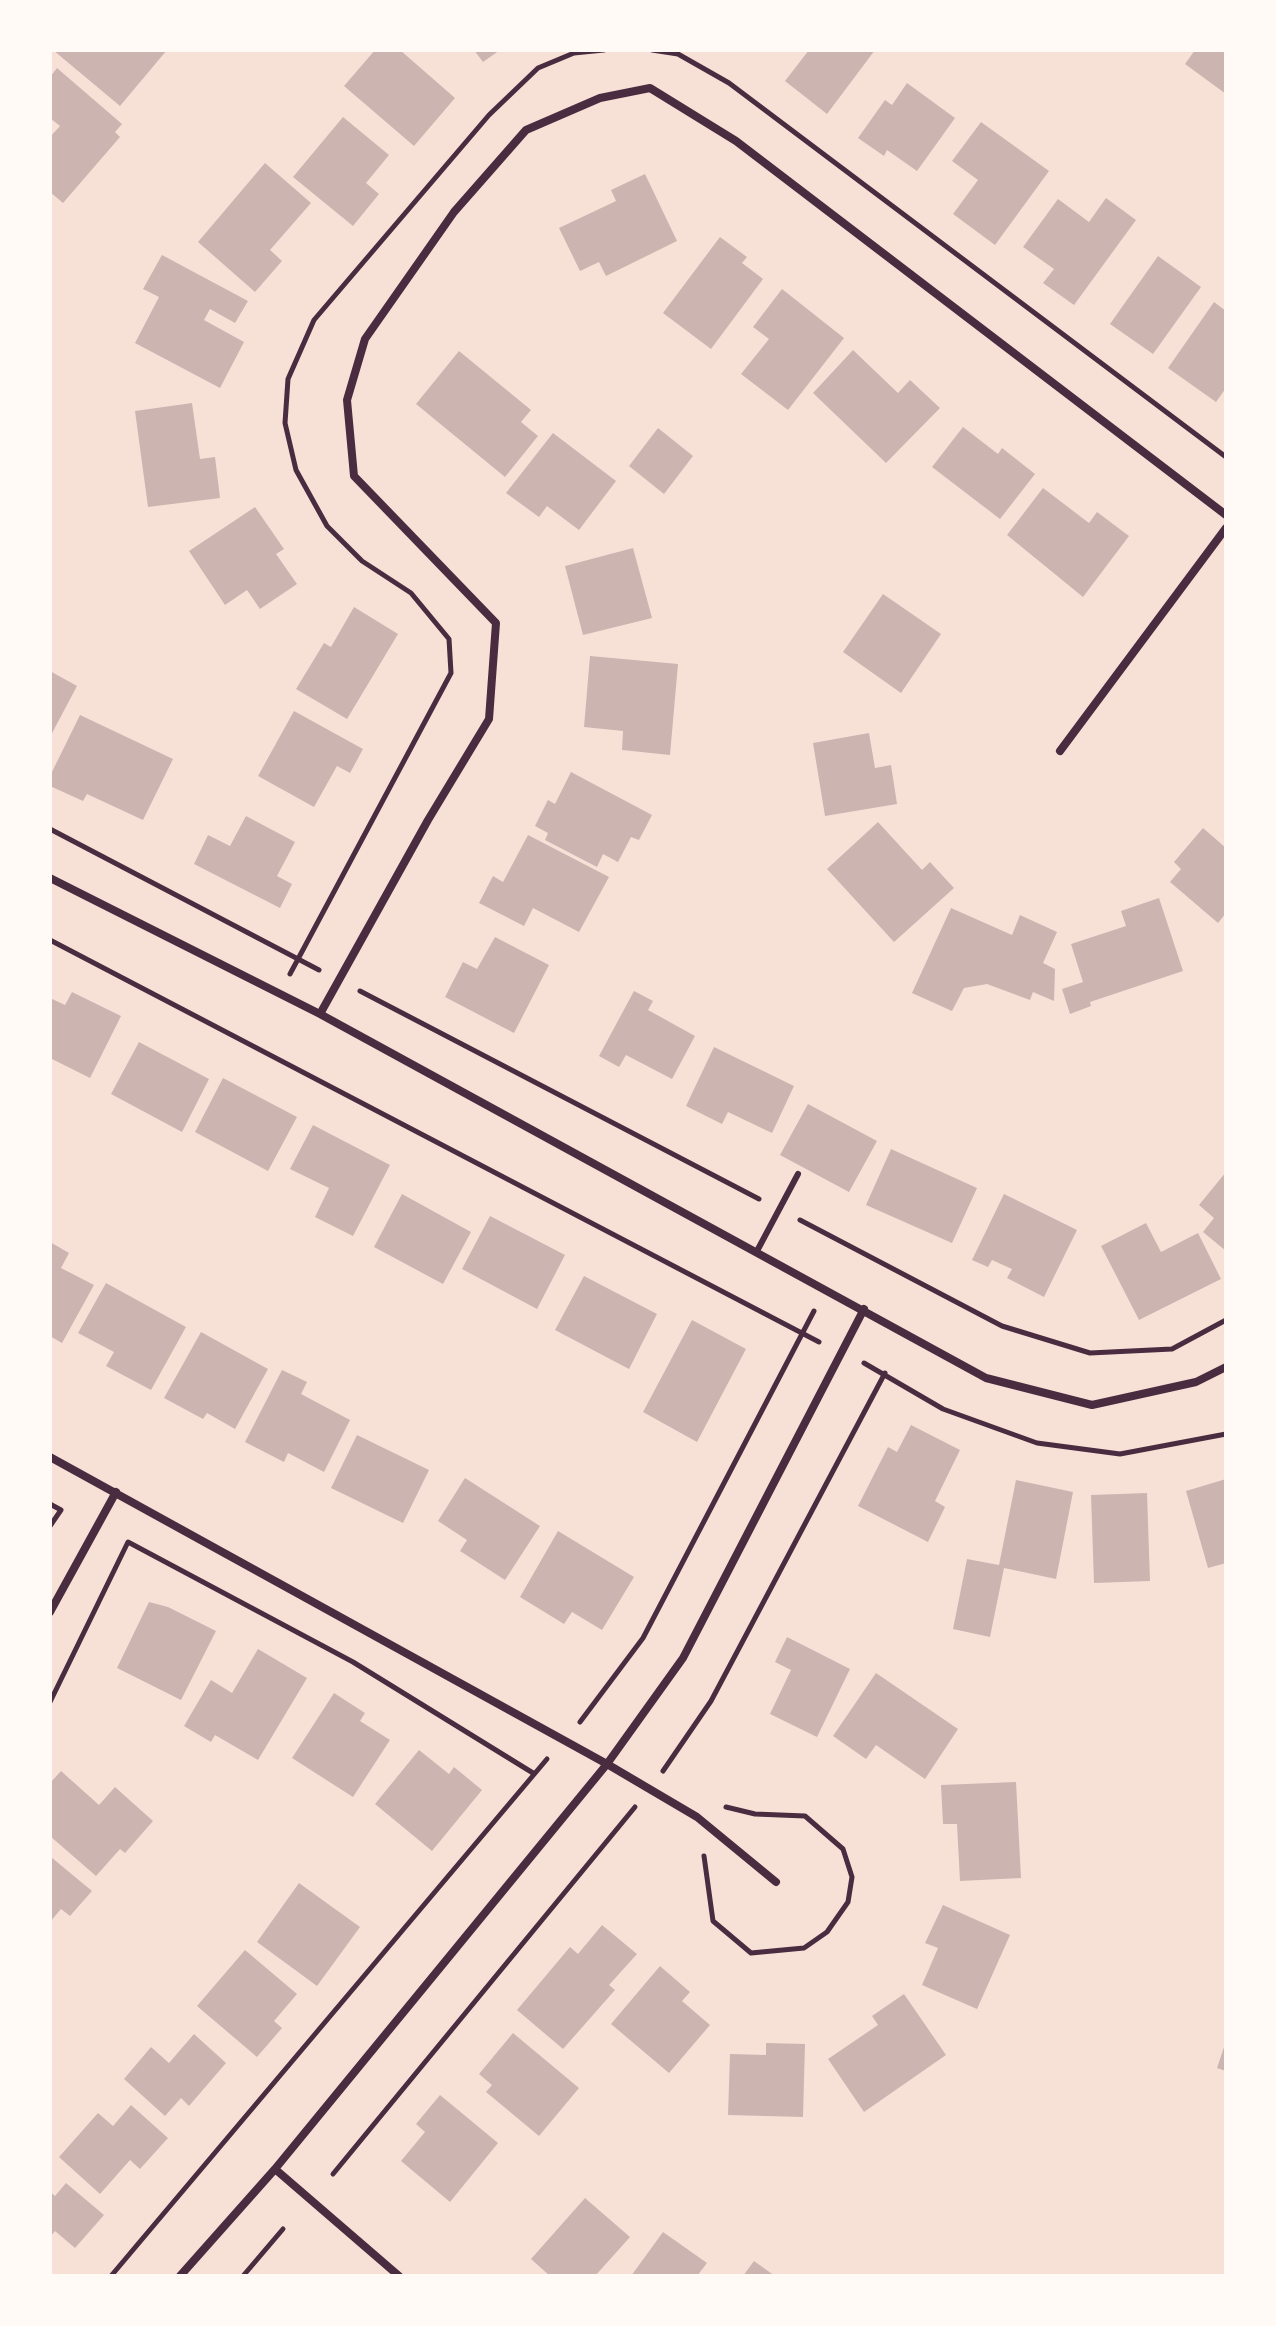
<!DOCTYPE html>
<style>
body{margin:0}
#map{position:relative;width:1276px;height:2326px;overflow:hidden;background:#f7e1d7;font-family:"Public Sans",sans-serif}
canvas{display:block}
.frame{position:absolute;inset:0;border:52px solid #fffaf5;pointer-events:none}
</style>
<div id="map">
<canvas width="1276" height="2326"></canvas>
<div class="frame"></div>
</div>
<script>
const ctx = document.querySelector('canvas').getContext('2d');
ctx.lineJoin = 'round';
function paint(path, color) { ctx.fillStyle = color; ctx.fill(path, 'evenodd'); }
const toPath = rows => new Path2D(rows.map(r => 'M' + r).join(''));
function trace(path, color, width, dash) { ctx.strokeStyle = color; ctx.lineWidth = width; ctx.lineCap = dash ? 'butt' : 'round'; ctx.setLineDash(dash || []); ctx.stroke(path); }
paint(toPath([
 [53,50,167,50,120,106],
 [375,50,400,50,455,98,414,146,344,86],
 [474,50,500,50,483,62],
 [809,50,875,50,827,114,785,81],
 [1195,50,1226,50,1226,94,1185,64],
 [57,68,122,124,115,132,120,137,63,203,50,192,50,137,60,126,50,118,50,77],
 [907,83,955,118,917,171,887,150,884,156,858,138,885,100,892,105],
 [343,117,389,155,366,183,379,194,353,226,293,177],
 [981,122,1049,171,995,245,953,214,978,180,952,161],
 [265,163,311,203,270,250,282,261,255,292,198,242],
 [645,174,677,241,606,276,599,262,580,271,559,228,616,201,611,190],
 [1106,198,1136,220,1074,305,1043,283,1054,269,1023,247,1058,199,1089,222],
 [720,237,747,257,742,263,763,279,711,349,663,313],
 [162,255,248,301,235,323,210,309,204,320,244,342,220,388,135,343,159,297,143,289],
 [1158,256,1201,287,1153,354,1110,324],
 [782,289,844,338,788,410,741,374,769,339,753,327],
 [1214,302,1226,311,1226,388,1216,402,1168,368],
 [853,350,898,393,910,380,940,408,886,463,813,393],
 [459,351,531,410,521,422,538,436,505,477,416,404],
 [192,403,200,459,215,457,220,498,148,507,135,411],
 [963,427,998,454,1002,448,1035,474,1000,519,932,467],
 [658,428,693,456,664,494,629,466],
 [553,433,616,481,579,530,547,506,539,517,506,493],
 [1043,488,1089,523,1097,512,1129,536,1083,597,1007,535],
 [255,507,284,549,276,554,297,584,260,609,247,590,225,605,189,551],
 [633,548,652,618,583,635,565,566],
 [883,594,941,634,901,693,843,652],
 [354,607,398,634,347,719,296,689,324,643,331,647],
 [590,656,678,664,670,755,622,750,623,731,584,727],
 [50,671,77,686,50,737],
 [294,711,363,749,350,773,337,766,314,807,258,776],
 [80,715,173,759,143,820,87,794,83,801,50,786,50,776],
 [869,733,875,768,891,765,897,804,825,816,813,743],
 [571,772,652,815,639,840,631,837,618,862,603,854,597,867,545,840,548,833,535,826,548,800,555,804],
 [246,816,295,842,277,876,292,884,280,908,194,864,208,835,230,846],
 [878,822,922,870,930,862,954,888,894,942,827,869],
 [1203,828,1226,848,1226,913,1218,923,1170,882,1181,869,1174,862],
 [528,835,609,877,579,932,533,908,524,926,479,903,493,876,503,882],
 [1159,898,1183,971,1090,1002,1091,1006,1070,1014,1062,989,1083,982,1071,944,1126,926,1121,911],
 [951,908,1012,935,1020,915,1057,932,1043,963,1055,969,1054,1001,1033,992,1030,1000,987,984,964,988,952,1011,912,993],
 [495,937,549,965,514,1033,445,997,463,962,477,969],
 [634,991,653,1001,648,1010,695,1036,672,1079,626,1055,619,1067,599,1056],
 [72,992,121,1016,90,1078,50,1058,50,998,65,1005],
 [139,1042,209,1079,182,1132,111,1094],
 [714,1047,794,1086,772,1133,728,1112,722,1124,686,1106],
 [223,1078,297,1117,268,1171,195,1132],
 [808,1104,877,1141,849,1192,780,1155],
 [313,1125,390,1165,353,1236,315,1217,329,1188,290,1169],
 [891,1149,977,1188,952,1243,866,1205],
 [1226,1172,1226,1251,1203,1232,1214,1218,1199,1205],
 [402,1194,471,1232,443,1284,374,1247],
 [1004,1194,1077,1230,1044,1297,1007,1278,1012,1269,992,1260,988,1267,972,1260],
 [490,1216,565,1255,537,1309,462,1269],
 [1146,1223,1161,1252,1198,1233,1221,1279,1139,1320,1101,1246],
 [50,1242,69,1253,61,1268,94,1285,62,1343,50,1336],
 [584,1276,657,1314,629,1369,555,1330],
 [106,1283,186,1327,151,1390,106,1366,114,1352,78,1333],
 [692,1320,746,1349,697,1442,643,1412],
 [201,1332,268,1369,235,1429,207,1413,203,1419,164,1398],
 [282,1370,307,1382,301,1394,350,1420,324,1472,288,1453,284,1462,245,1442],
 [911,1425,960,1450,935,1501,945,1507,928,1542,858,1506,888,1447,897,1452],
 [357,1435,429,1470,403,1523,331,1488],
 [465,1478,540,1526,505,1580,460,1551,467,1540,438,1521],
 [1226,1479,1226,1563,1208,1568,1186,1491],
 [1016,1480,1073,1492,1056,1579,1004,1568,990,1637,953,1629,967,1559,999,1565],
 [1147,1493,1150,1581,1094,1583,1091,1495],
 [558,1531,634,1577,602,1630,572,1612,564,1624,520,1597],
 [149,1602,168,1607,216,1631,181,1700,117,1668],
 [787,1637,850,1669,817,1737,770,1714,791,1670,775,1662],
 [258,1649,307,1678,258,1760,215,1735,211,1742,184,1726,211,1680,232,1693],
 [876,1673,958,1729,925,1779,876,1745,866,1759,833,1736],
 [334,1693,365,1713,360,1721,390,1740,353,1797,292,1758],
 [419,1750,449,1774,454,1767,482,1790,432,1851,375,1804],
 [61,1771,99,1805,115,1787,153,1821,125,1853,120,1849,96,1876,50,1836,50,1783],
 [1016,1782,1021,1878,960,1881,957,1824,943,1824,941,1785],
 [51,1857,92,1891,70,1916,61,1909,50,1922],
 [299,1883,360,1927,317,1986,257,1942],
 [943,1905,1010,1935,977,2009,922,1985,938,1948,925,1943],
 [602,1925,637,1954,609,1985,615,1990,563,2049,517,2010,570,1947,578,1954],
 [245,1950,297,1994,274,2021,282,2028,257,2057,197,2006],
 [660,1966,690,1992,682,2001,710,2025,669,2073,611,2024],
 [904,1994,946,2055,864,2112,828,2059,878,2025,872,2016],
 [513,2033,579,2088,539,2136,486,2092,492,2085,479,2074],
 [194,2034,226,2063,189,2106,181,2098,165,2116,124,2079,151,2047,169,2063],
 [1226,2041,1226,2071,1217,2068],
 [766,2043,805,2044,803,2117,728,2115,730,2054,766,2055],
 [440,2095,498,2143,450,2202,401,2161,425,2132,416,2124],
 [131,2105,168,2138,140,2169,130,2160,100,2194,59,2157,98,2113,113,2126],
 [66,2183,104,2215,75,2248,55,2231,50,2237,50,2192,55,2196],
 [585,2198,630,2237,595,2276,550,2276,531,2259],
 [663,2232,707,2263,697,2276,631,2276],
 [754,2261,775,2276,743,2276]
]), '#ccb4b1');
trace(toPath([
 [652,50,678,54,729,83,1226,457],
 [50,829,319,970],
 [50,940,819,1342],
 [290,974,451,673,449,639,411,593,362,561,327,526,296,470,285,423,288,379,314,320,489,115,538,68,574,53,604,50],
 [360,991,759,1199],
 [800,1220,1002,1326,1090,1353,1172,1349,1226,1320],
 [864,1363,943,1409,1037,1443,1120,1454,1226,1434],
 [50,1504,61,1510,50,1526],
 [50,1702,128,1542,353,1662,533,1773],
 [580,1722,643,1638,814,1311],
 [663,1771,711,1701,885,1373],
 [704,1856,713,1921,751,1953,804,1948,827,1932,848,1902,852,1877,843,1849,805,1816,755,1814,726,1807],
 [333,2174,635,1807],
 [111,2276,547,1759],
 [243,2276,283,2229]
]), '#4a2c40', 5);
trace(toPath([
 [757,1251,798,1174]
]), '#4a2c40', 6);
trace(toPath([
 [1060,751,1226,528],
 [50,878,320,1014,986,1378,1092,1405,1196,1382,1226,1367],
 [320,1014,428,820,489,719,496,623,354,476,347,400,365,339,454,212,526,130,600,98,650,88,736,141,1226,515],
 [50,1457,607,1764,697,1817,776,1882],
 [50,1612,116,1492],
 [275,2169,399,2276],
 [180,2276,275,2169,607,1764,683,1658,864,1309]
]), '#4a2c40', 8);
</script>
